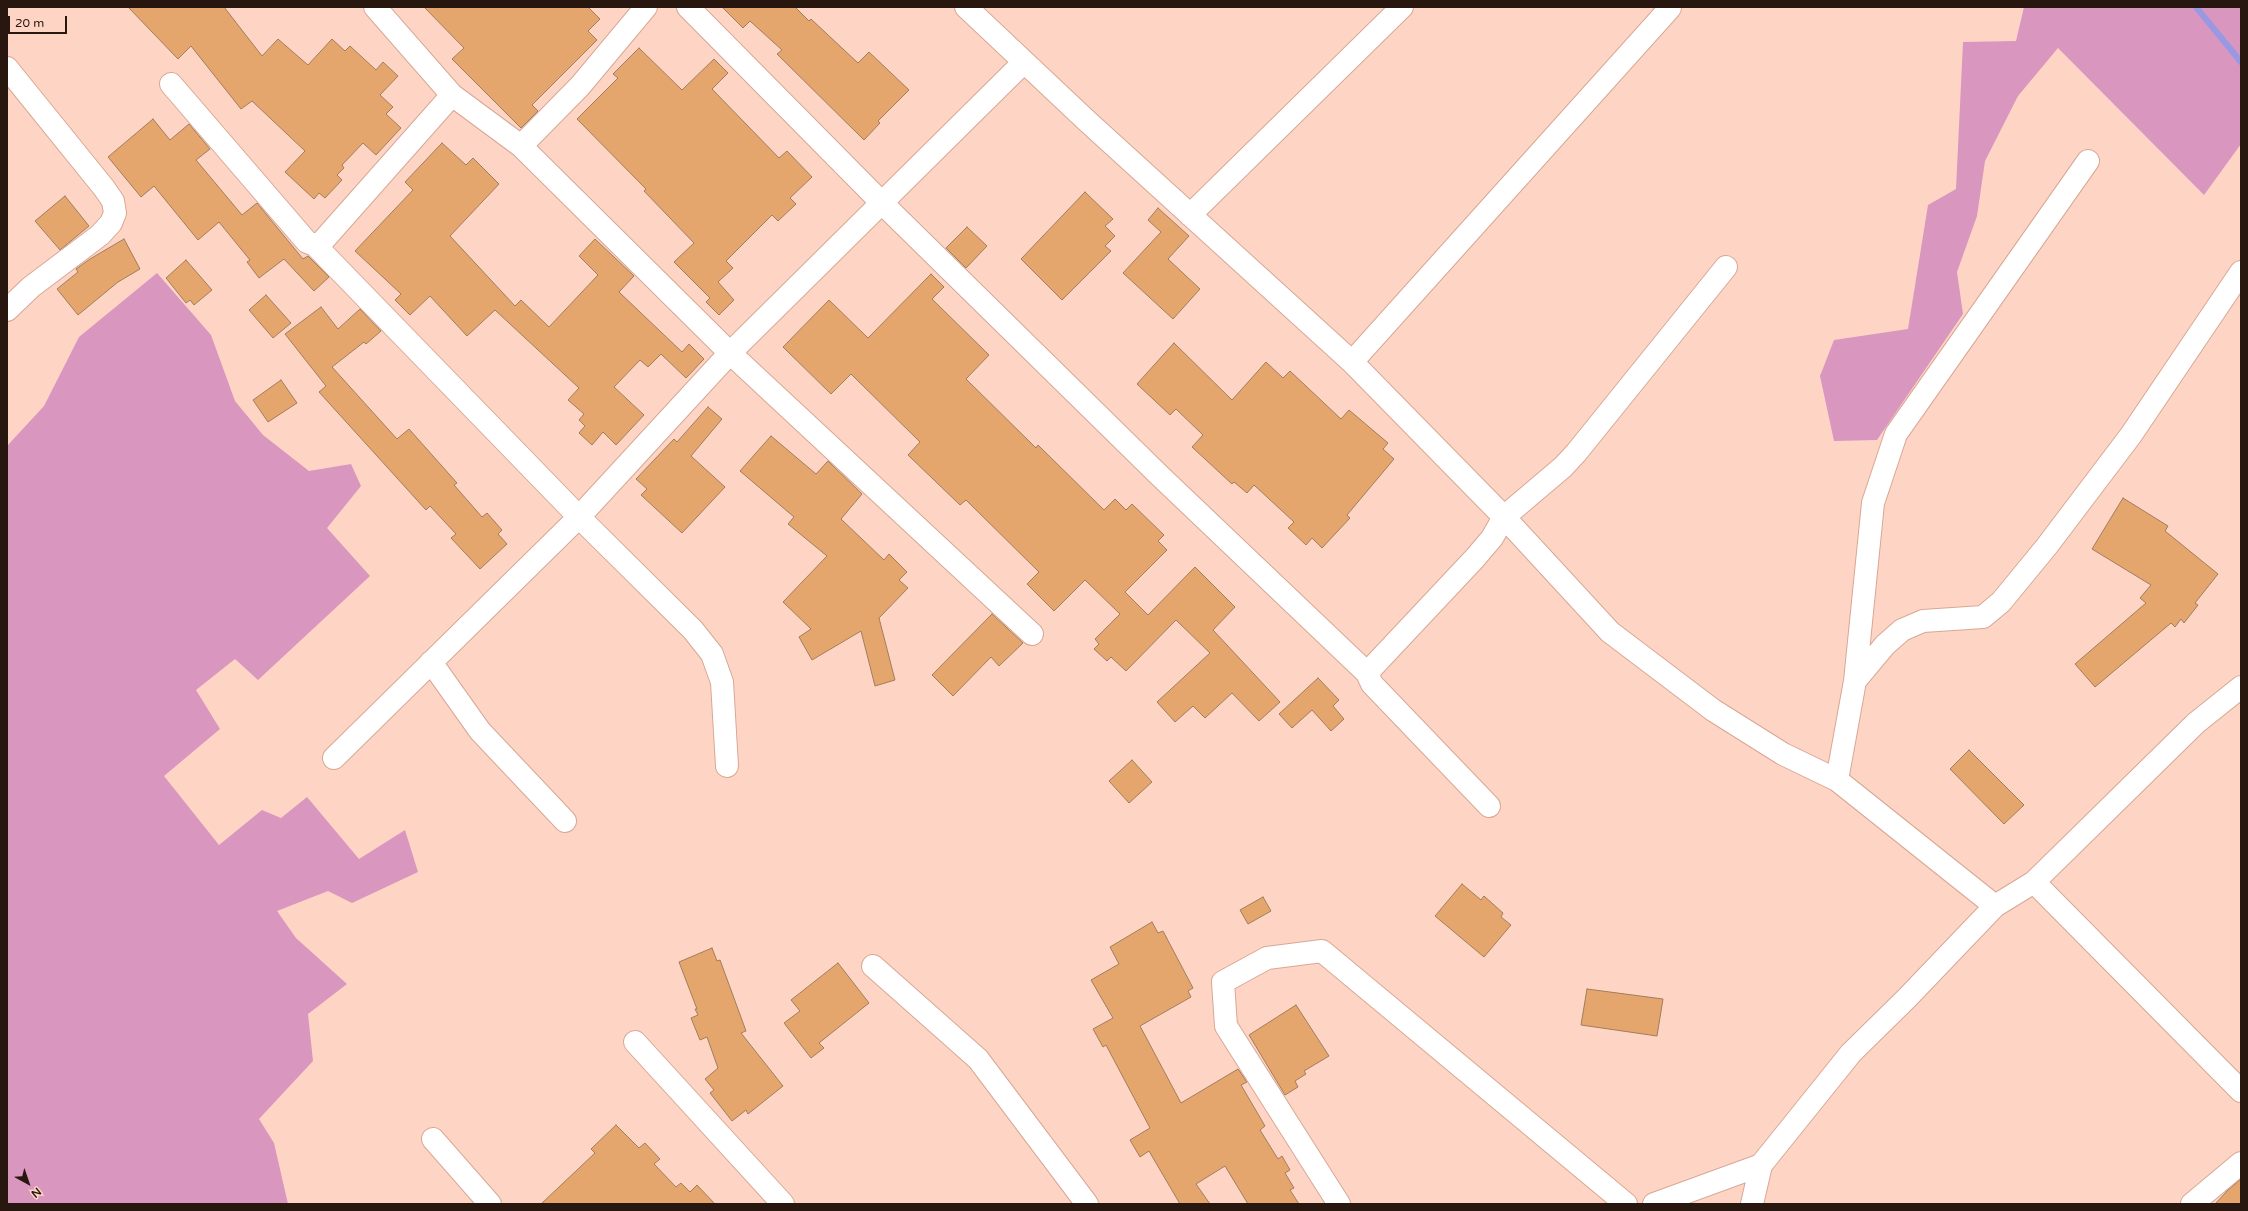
<!DOCTYPE html>
<style>
body{margin:0}
#map{position:relative;width:2248px;height:1211px;overflow:hidden;background:#fed5c5;font-family:"Varela Round",sans-serif}
canvas{display:block}
.frame{position:absolute;inset:0;border:8px solid #28170f;pointer-events:none}
.north{position:absolute;left:8px;top:1163px;width:40px;height:40px;-webkit-text-stroke:3px #fed5c5;paint-order:stroke;rotate:140deg;font-size:11px;font-weight:700;line-height:16px;text-align:center;color:#28170f}
.north::after{content:'';display:block;margin:auto;width:14px;height:18px;background:#28170f;clip-path:polygon(50% 0,100% 100%,50% 72%,0 100%)}
.scale{position:absolute;left:8px;top:16px;width:59px;height:18px;box-sizing:border-box;border:2px solid #28170f;border-top:0;padding-left:5px;font-size:12px;line-height:14px;white-space:nowrap;color:#28170f;-webkit-text-stroke:3px #fed5c5;paint-order:stroke}
</style>
<div id="map">
<canvas width="2248" height="1211"></canvas>
<div class="frame"></div>
<div class="north">N</div>
<div class="scale">20 m</div>
</div>
<script>
const ctx = document.querySelector('canvas').getContext('2d');
ctx.lineJoin = 'round';
function paint(path, color) { ctx.fillStyle = color; ctx.fill(path, 'evenodd'); }
const toPath = rows => new Path2D(rows.map(r => 'M' + r).join(''));
function trace(path, color, width, dash) { ctx.strokeStyle = color; ctx.lineWidth = width; ctx.lineCap = dash ? 'butt' : 'round'; ctx.setLineDash(dash || []); ctx.stroke(path); }
paint(toPath([
 [2024,7,2241,7,2241,144,2204,195,2058,48,2018,96,1985,161,1977,216,1957,272,1963,314,1877,440,1834,441,1820,376,1834,340,1908,329,1928,205,1956,189,1963,42,2016,41],
 [157,273,211,335,235,401,263,435,309,471,351,464,361,486,327,528,370,576,258,680,235,659,196,690,220,729,164,776,219,845,262,810,281,818,307,797,359,859,405,830,418,872,352,903,328,891,277,911,296,938,347,984,308,1014,313,1061,259,1119,274,1143,288,1204,7,1204,7,446,44,406,79,337]
]), '#d996bf');
trace(toPath([
 [2196,7,2241,62]
]), '#9899e2', 6);
const building = toPath([
 [128,7,224,7,262,56,278,39,308,65,332,39,345,51,350,46,376,70,383,62,398,76,380,95,393,107,386,114,401,128,376,155,363,143,342,165,344,168,337,175,342,180,325,198,319,193,314,199,285,172,305,151,252,101,241,109,191,46,178,59,128,7],
 [424,7,588,7,600,19,588,31,597,40,532,105,538,111,521,128,452,59,464,48,424,7],
 [722,7,795,7,809,21,811,19,858,63,869,52,909,90,878,121,880,123,864,140,777,54,782,50,750,21,743,28,722,7],
 [639,48,682,90,714,59,728,73,712,89,779,158,787,151,812,177,790,198,796,204,778,221,772,215,726,261,733,268,718,282,734,300,719,315,706,302,710,298,674,262,694,243,644,191,646,189,577,119,618,78,613,74,639,48],
 [153,119,170,140,189,124,210,149,196,160,242,215,257,203,303,259,308,256,329,277,314,291,284,259,259,278,247,262,250,260,219,222,198,240,154,186,141,197,108,157,153,119],
 [442,143,466,165,473,158,499,184,450,236,515,306,521,300,549,327,598,275,579,256,595,239,634,276,619,292,682,352,689,344,704,359,686,378,661,354,648,367,640,360,614,387,644,415,616,445,603,432,592,445,579,433,585,426,579,420,584,414,568,400,579,388,495,310,467,336,430,296,410,315,395,300,401,294,355,251,413,190,405,182,442,143],
 [1085,192,1113,219,1105,226,1115,236,1105,246,1111,251,1062,300,1021,259,1085,192],
 [65,196,89,226,60,250,35,221,65,196],
 [1158,208,1189,236,1168,259,1200,289,1173,319,1123,273,1161,232,1148,220,1158,208],
 [967,227,987,246,966,268,946,248,967,227],
 [124,239,140,269,118,282,78,315,57,289,78,272,76,269,90,259,124,239],
 [186,260,212,290,194,305,190,300,186,303,166,278,186,260],
 [931,274,944,287,932,299,989,355,966,379,1036,448,1038,445,1104,510,1115,499,1126,510,1132,504,1164,535,1158,541,1167,550,1125,592,1148,615,1195,567,1235,607,1213,630,1280,702,1259,721,1232,693,1205,718,1193,706,1175,722,1157,702,1210,653,1176,620,1126,671,1111,657,1107,661,1094,649,1099,644,1095,639,1120,614,1085,580,1054,611,1027,584,1039,572,966,500,960,505,908,455,920,442,851,374,831,394,783,347,829,300,868,338,931,274],
 [266,295,291,323,273,338,249,310,266,295],
 [321,307,338,329,360,309,381,331,366,344,364,342,332,367,397,439,409,429,457,483,454,485,482,517,487,513,502,530,498,534,507,544,480,569,451,538,456,534,430,506,426,510,319,392,326,386,285,334,321,307],
 [1174,343,1232,400,1266,362,1283,378,1290,371,1341,419,1349,410,1388,443,1383,449,1394,459,1347,515,1350,518,1322,548,1312,538,1306,545,1288,528,1294,522,1254,485,1247,493,1234,482,1232,484,1192,447,1203,435,1176,409,1170,415,1137,384,1174,343],
 [281,380,297,403,268,422,253,400,281,380],
 [708,407,722,419,691,456,725,487,682,533,641,495,647,489,636,479,674,439,677,442,708,407],
 [771,436,816,474,828,461,862,494,841,519,884,560,889,554,907,572,899,580,908,588,879,618,895,680,875,686,861,631,812,660,799,637,811,629,783,602,827,556,788,524,794,517,740,471,771,436],
 [2123,498,2168,526,2165,531,2218,574,2195,603,2198,605,2184,623,2181,619,2175,627,2171,623,2095,687,2075,664,2146,603,2140,598,2151,585,2092,549,2123,498],
 [992,614,1023,643,999,666,991,657,953,696,932,675,992,614],
 [1318,678,1339,700,1333,706,1344,719,1331,731,1312,710,1292,728,1279,714,1318,678],
 [1969,750,2024,805,2004,824,1950,769,1969,750],
 [1132,760,1152,782,1129,803,1109,781,1132,760],
 [1462,884,1481,900,1484,896,1503,913,1501,917,1511,925,1484,957,1435,916,1462,884],
 [1263,897,1271,911,1248,924,1240,910,1263,897],
 [1152,922,1158,933,1163,931,1193,988,1188,991,1191,997,1140,1026,1181,1103,1238,1069,1247,1082,1241,1085,1265,1126,1260,1130,1278,1159,1282,1156,1290,1170,1285,1173,1294,1188,1290,1190,1299,1204,1248,1204,1225,1166,1196,1184,1210,1204,1180,1204,1149,1151,1140,1157,1130,1140,1150,1128,1106,1045,1103,1047,1093,1029,1113,1018,1091,980,1119,964,1110,947,1152,922],
 [712,948,717,961,720,960,746,1031,741,1033,783,1086,748,1114,746,1110,732,1121,710,1093,714,1090,705,1079,718,1068,707,1037,700,1040,691,1018,698,1015,695,1009,697,1009,679,962,712,948],
 [838,963,869,1003,819,1043,824,1048,811,1058,784,1023,800,1011,791,1000,838,963],
 [1587,989,1663,999,1657,1036,1581,1025,1587,989],
 [1296,1005,1329,1056,1304,1071,1306,1074,1295,1081,1298,1087,1285,1095,1249,1035,1296,1005],
 [616,1125,639,1148,645,1143,660,1159,654,1164,676,1187,681,1183,690,1192,697,1185,715,1204,541,1204,595,1153,591,1149,616,1125],
 [2241,1179,2241,1204,2215,1204,2228,1190,2241,1179]
]);
paint(building, '#e5a66d');
trace(building, '#a17c5c', 1);
const minor = toPath([
 [375,7,452,95,521,146,730,353,1032,634],
 [688,7,881,202,1159,475,1367,673],
 [966,7,1087,121,1352,362,1504,517,1610,632,1713,710,1783,754,1837,780,1995,906],
 [7,68,104,188,113,201,115,213,111,223,100,235,31,287,7,310],
 [171,84,307,242,315,245,579,517,693,630,712,654,722,682,727,766],
 [521,146,580,86,646,7],
 [1190,215,1402,7],
 [315,245,321,243,452,95],
 [1352,362,1670,8],
 [431,662,480,731,565,821],
 [1855,681,1885,645,1902,630,1923,621,1983,617,2001,602,2047,546,2131,435,2241,272],
 [334,758,579,517,730,353,1024,62],
 [1837,780,1855,681,1873,503,1896,434,2088,161],
 [1489,806,1372,684,1367,673,1475,558,1492,538,1504,517,1563,467,1576,453,1726,267],
 [2034,882,2196,723,2241,687],
 [873,966,978,1059,1087,1204],
 [635,1042,783,1204],
 [433,1139,490,1204],
 [1339,1204,1226,1026,1223,982,1267,958,1322,951,1626,1204],
 [1654,1204,1761,1165],
 [1752,1204,1761,1165,1851,1053,1907,998,1995,906,2034,882,2241,1091],
 [2192,1204,2241,1163]
]);
trace(minor, '#d8a794', 24);
trace(minor, '#fff', 22);
</script>
